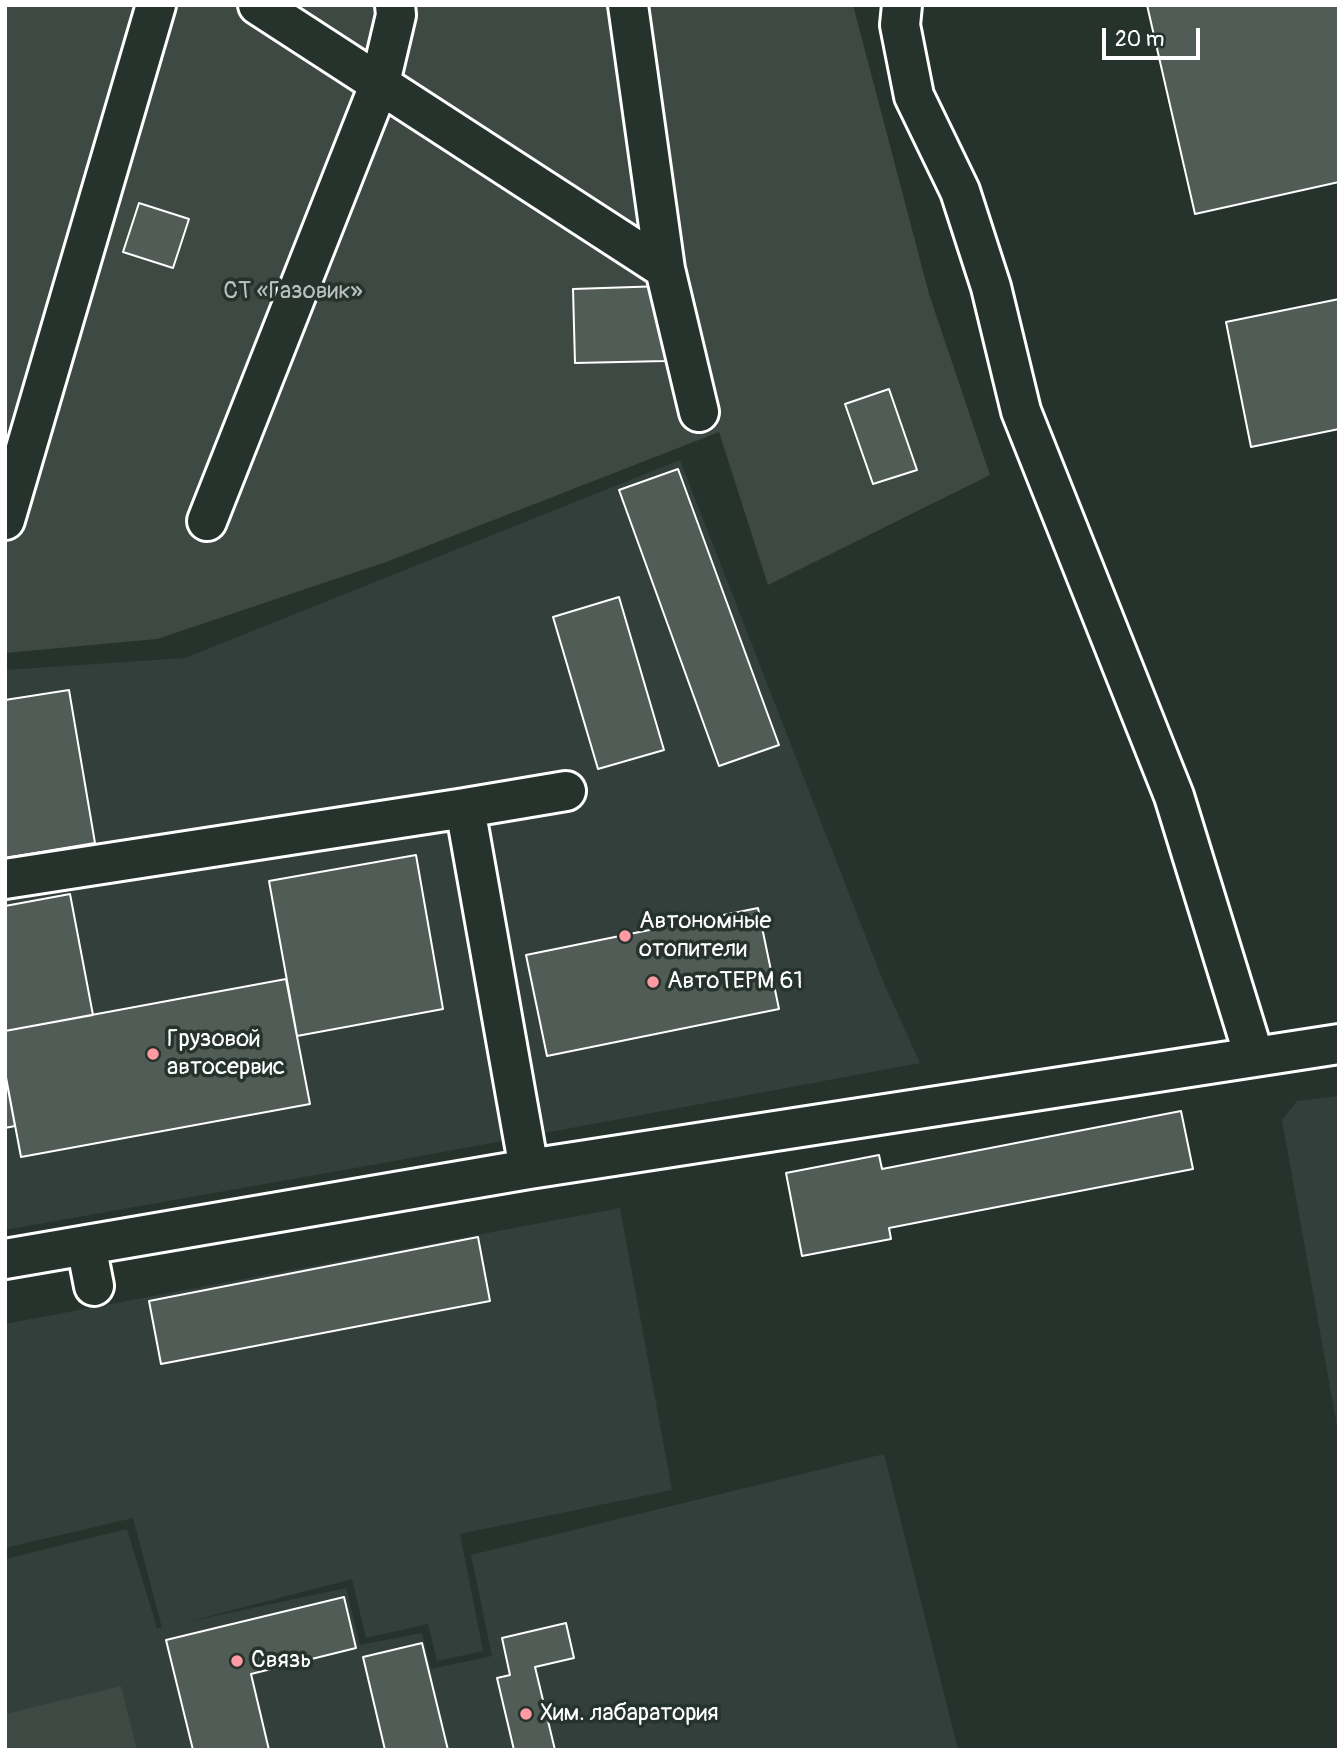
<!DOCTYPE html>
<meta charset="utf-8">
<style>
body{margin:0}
#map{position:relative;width:1344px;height:1755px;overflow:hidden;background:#26332d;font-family:Pangolin,sans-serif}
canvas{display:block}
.frame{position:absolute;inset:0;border:7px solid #fff;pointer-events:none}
.scale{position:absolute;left:1102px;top:28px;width:98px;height:32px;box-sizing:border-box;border:4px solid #fff;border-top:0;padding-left:9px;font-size:21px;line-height:24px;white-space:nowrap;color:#fff;-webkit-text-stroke:5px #26332d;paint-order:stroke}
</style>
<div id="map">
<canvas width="1344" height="1755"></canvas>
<div class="frame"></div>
<div class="scale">20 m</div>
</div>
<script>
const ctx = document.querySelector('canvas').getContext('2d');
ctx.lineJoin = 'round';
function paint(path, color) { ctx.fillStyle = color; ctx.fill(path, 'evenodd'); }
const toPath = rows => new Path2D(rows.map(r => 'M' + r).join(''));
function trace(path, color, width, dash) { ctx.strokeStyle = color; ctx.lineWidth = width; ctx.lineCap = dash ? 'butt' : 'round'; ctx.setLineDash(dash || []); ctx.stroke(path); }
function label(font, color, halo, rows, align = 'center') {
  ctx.font = font + ' Pangolin,sans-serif'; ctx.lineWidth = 7; ctx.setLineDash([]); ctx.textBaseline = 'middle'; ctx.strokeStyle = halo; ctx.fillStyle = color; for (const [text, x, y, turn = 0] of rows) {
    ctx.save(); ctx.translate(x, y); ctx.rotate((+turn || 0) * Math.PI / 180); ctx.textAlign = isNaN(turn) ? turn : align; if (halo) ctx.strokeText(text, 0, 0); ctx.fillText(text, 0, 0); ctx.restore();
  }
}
paint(toPath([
 [680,460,883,981,920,1063,389,1162,5,1230,5,670,185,658],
 [1339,1096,1339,1437,1282,1120,1297,1101],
 [620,1208,672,1490,460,1534,483,1651,437,1661,428,1624,366,1638,352,1579,187,1622,346,1588,360,1645,422,1633,431,1669,492,1656,471,1555,884,1454,958,1750,5,1750,5,1559,127,1529,157,1628,162,1628,133,1518,5,1548,5,1324]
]), '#333f3a');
paint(toPath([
 [5,5,853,5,929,294,990,475,768,585,719,432,386,562,157,639,5,653],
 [121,1686,137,1750,5,1750,5,1714]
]), '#3e4944');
const building = toPath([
 [1147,5,1339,5,1339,182,1195,214,1147,5],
 [139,203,189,219,173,268,123,252,139,203],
 [664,286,666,361,575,363,573,289,664,286],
 [1339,299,1339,429,1251,447,1226,322,1339,299],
 [889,389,917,470,873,484,845,404,889,389],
 [678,469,779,745,719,766,619,490,678,469],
 [619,597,664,750,598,769,553,617,619,597],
 [69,690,95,843,5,858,5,700,69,690],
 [416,855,443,1009,297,1036,269,881,416,855],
 [70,894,93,1015,5,1031,5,906,70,894],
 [758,908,779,1009,547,1056,526,955,758,908],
 [286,979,310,1104,21,1157,5,1072,5,1031,286,979],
 [5,1073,15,1126,5,1128,5,1073],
 [1181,1111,1193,1169,889,1228,891,1239,802,1256,786,1173,879,1155,882,1169,1181,1111],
 [478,1237,490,1301,161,1364,149,1301,478,1237],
 [344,1597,356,1648,251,1674,269,1750,193,1750,166,1640,344,1597],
 [566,1623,574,1658,535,1667,555,1750,514,1750,497,1678,510,1675,502,1638,566,1623],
 [422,1643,448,1750,385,1750,363,1657,422,1643]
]);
paint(building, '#515c57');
trace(building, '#fff', 2);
const minor = toPath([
 [258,5,665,269],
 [628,5,665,269,699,412],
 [902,5,900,25,914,96,960,191,991,287,1021,411,1174,796,1254,1056],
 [5,520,156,5],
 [207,521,380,83,396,15,395,5],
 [465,808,566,791],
 [5,879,465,808,529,1169],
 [86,1245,94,1286],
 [5,1259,529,1169,1339,1044]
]);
trace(minor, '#fff', 44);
trace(minor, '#26332d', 38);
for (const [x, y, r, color] of [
 [625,936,7,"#ff9aa2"],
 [653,982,7,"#ff9aa2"],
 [153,1054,7,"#ff9aa2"],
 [237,1661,7,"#ff9aa2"],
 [526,1714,7,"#ff9aa2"]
]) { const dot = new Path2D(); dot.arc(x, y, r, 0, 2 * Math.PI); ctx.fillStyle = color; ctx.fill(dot); trace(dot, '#26332d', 2.5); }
label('24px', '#bbbfbe', '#26332d', [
 ["СТ «Газовик»",293,292]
]);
label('24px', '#fff', '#26332d', [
 ["Автономные",639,922],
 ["отопители",639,950],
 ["АвтоТЕРМ 61",667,982],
 ["Грузовой",167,1040],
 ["автосервис",167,1068],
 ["Связь",251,1661],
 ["Хим. лабаратория",540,1714]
], 'left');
</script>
